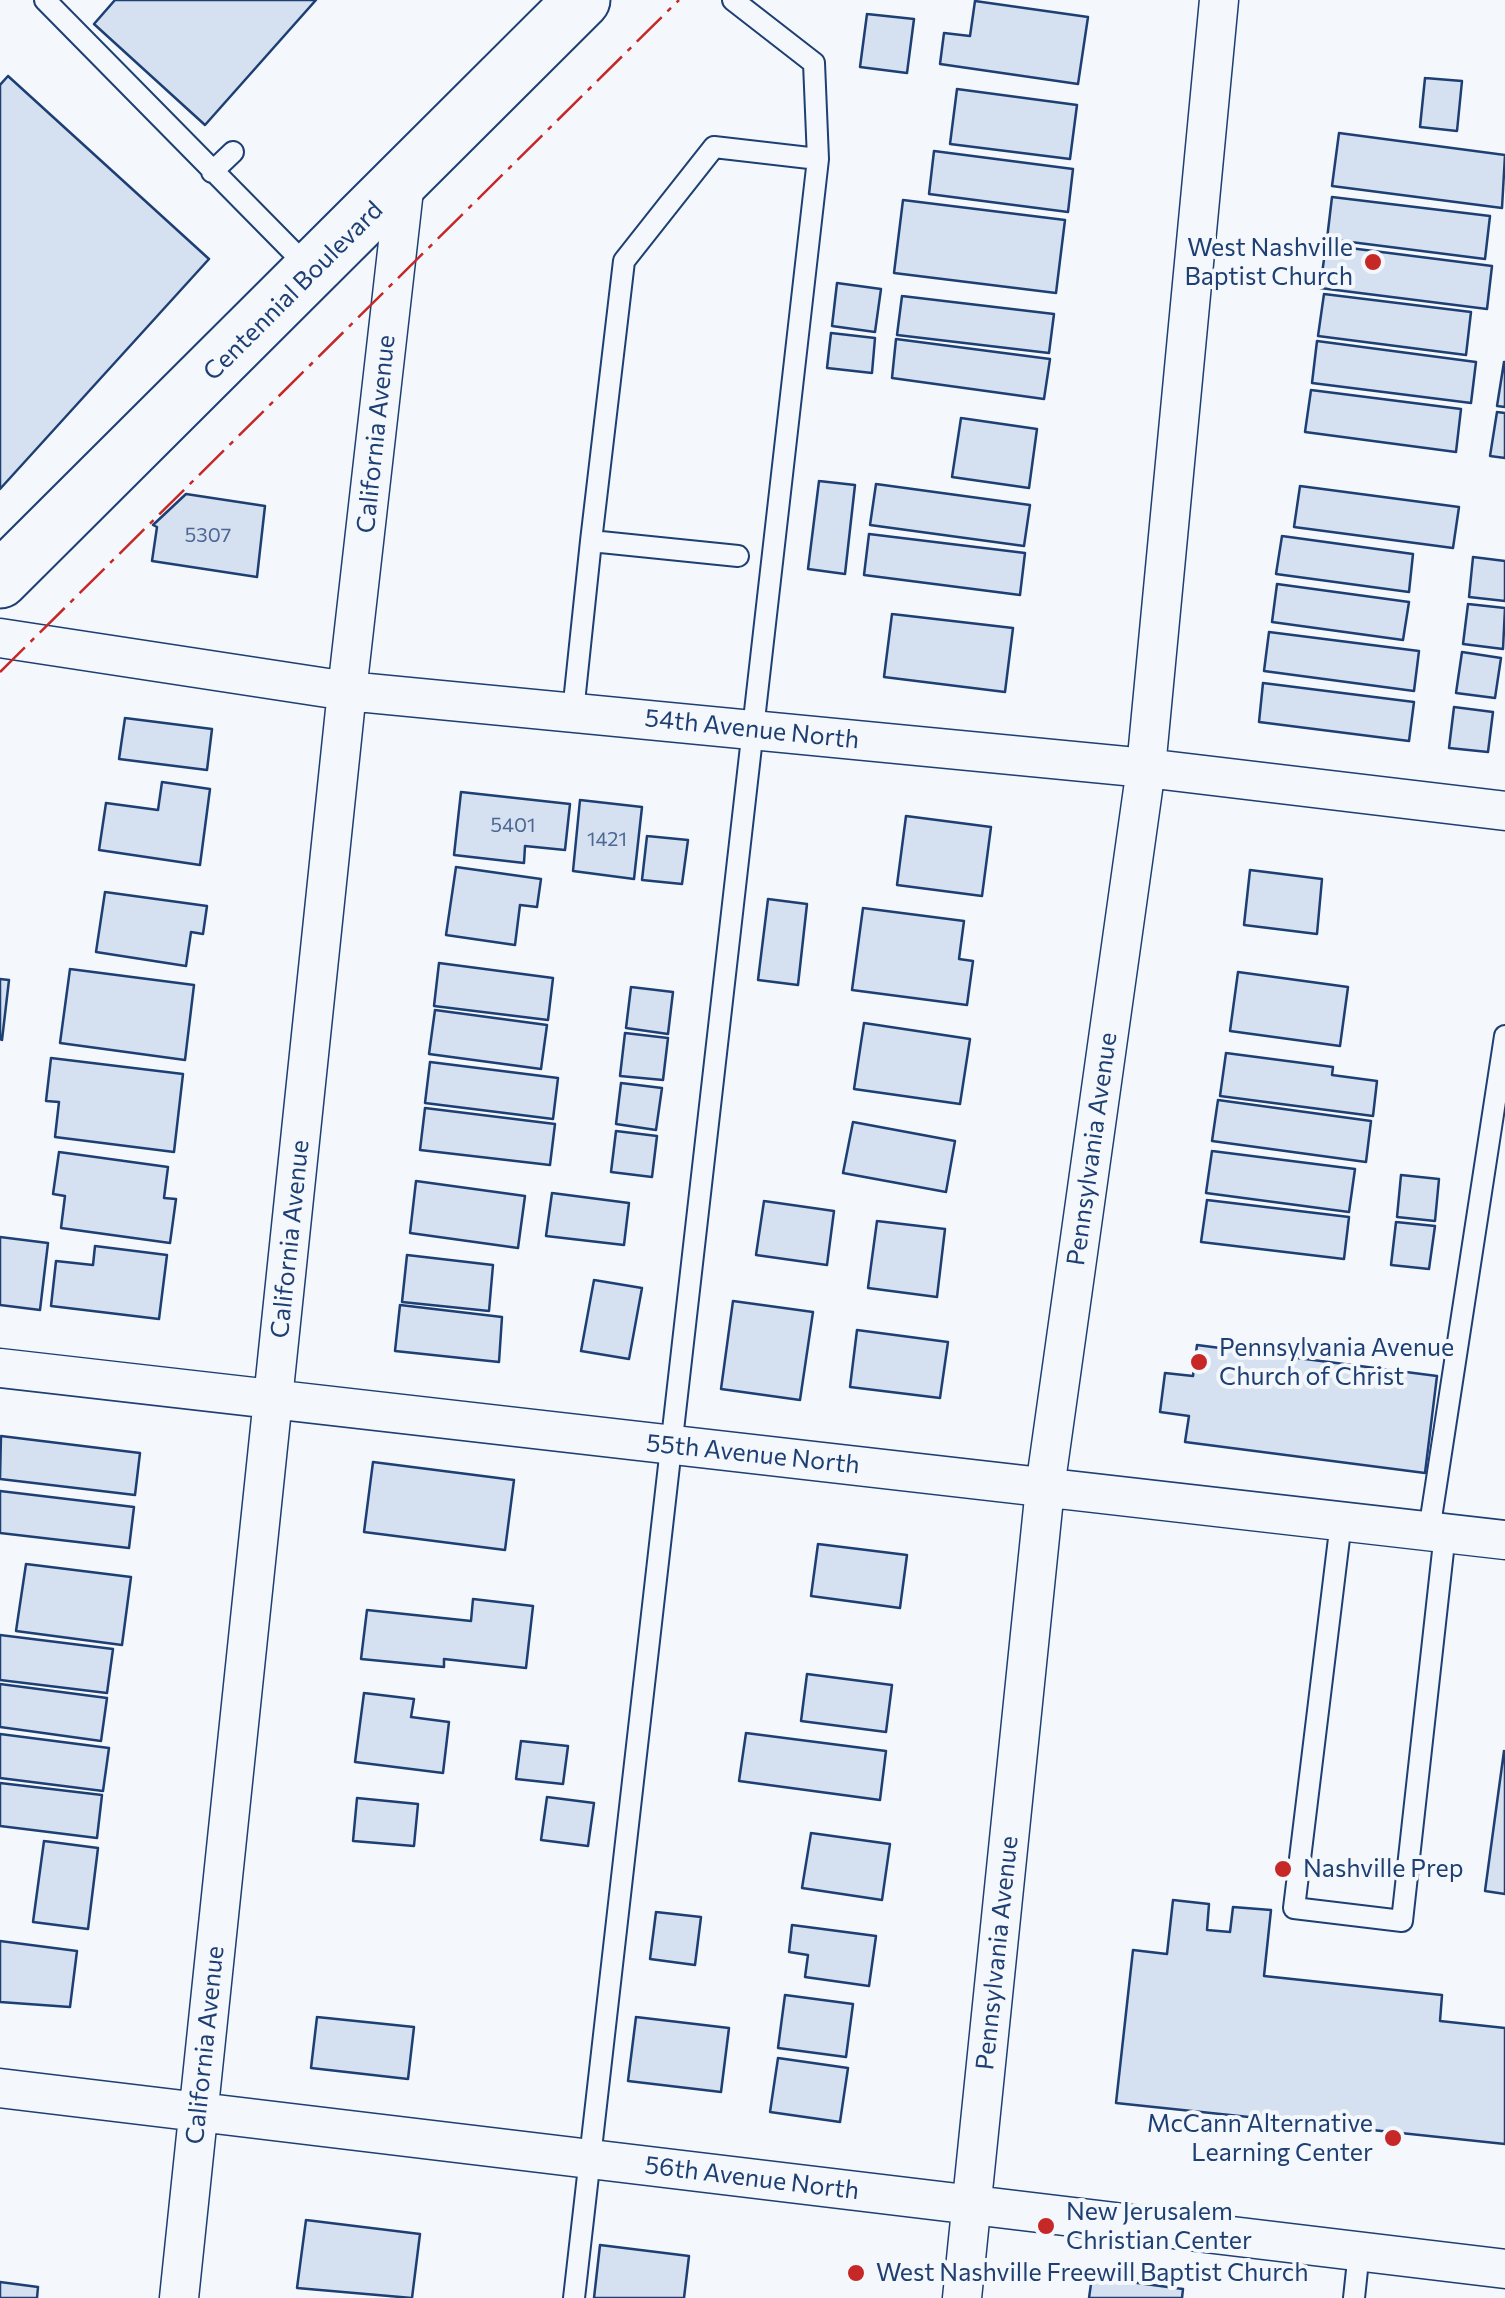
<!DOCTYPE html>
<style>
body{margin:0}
canvas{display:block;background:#f4f7fb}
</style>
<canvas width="1505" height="2298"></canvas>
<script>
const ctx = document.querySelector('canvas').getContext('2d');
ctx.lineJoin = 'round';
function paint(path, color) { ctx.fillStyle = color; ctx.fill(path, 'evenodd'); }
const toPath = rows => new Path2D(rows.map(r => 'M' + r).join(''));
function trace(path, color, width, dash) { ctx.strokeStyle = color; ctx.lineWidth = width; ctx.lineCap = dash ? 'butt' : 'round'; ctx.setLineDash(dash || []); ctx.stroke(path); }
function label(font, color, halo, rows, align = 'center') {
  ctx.font = font + ' Commissioner,sans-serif'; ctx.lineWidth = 8; ctx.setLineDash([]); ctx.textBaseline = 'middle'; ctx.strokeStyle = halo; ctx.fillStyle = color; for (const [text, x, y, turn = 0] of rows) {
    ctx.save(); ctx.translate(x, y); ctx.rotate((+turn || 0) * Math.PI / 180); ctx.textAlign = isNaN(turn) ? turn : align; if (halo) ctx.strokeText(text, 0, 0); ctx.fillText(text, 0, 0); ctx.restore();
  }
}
const building = toPath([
 [115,0,316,0,205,125,94,24,115,0],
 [975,1,1088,17,1078,84,940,64,944,33,970,36,975,1],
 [867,14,914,19,907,73,860,67,867,14],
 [8,76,209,259,0,489,0,85,8,76],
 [1425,78,1462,81,1457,131,1420,127,1425,78],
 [957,89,1077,105,1070,159,950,144,957,89],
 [1339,133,1505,155,1502,208,1332,186,1339,133],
 [934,151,1073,169,1068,212,929,194,934,151],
 [1332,197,1490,216,1485,259,1327,239,1332,197],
 [903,200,1065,220,1056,293,894,273,903,200],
 [1326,245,1492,266,1487,309,1320,288,1326,245],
 [837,283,881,289,875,332,832,326,837,283],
 [1324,294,1471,312,1466,355,1318,336,1324,294],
 [902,296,1054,314,1049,353,897,335,902,296],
 [831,333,875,338,872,373,827,368,831,333],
 [896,339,1050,359,1044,399,892,378,896,339],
 [1317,341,1476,362,1471,403,1312,383,1317,341],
 [1504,362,1505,362,1505,407,1497,406,1504,362],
 [1311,390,1461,409,1456,452,1305,432,1311,390],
 [1497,412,1505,413,1505,458,1490,456,1497,412],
 [961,418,1037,429,1029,488,952,477,961,418],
 [819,481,855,485,845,574,808,569,819,481],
 [876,484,1030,505,1024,546,870,525,876,484],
 [1300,486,1459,507,1453,548,1294,527,1300,486],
 [186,494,265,506,257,577,152,561,157,527,153,525,186,494],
 [869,534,1025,553,1020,595,864,575,869,534],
 [1282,536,1413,554,1409,592,1276,574,1282,536],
 [1473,557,1505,561,1505,601,1469,597,1473,557],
 [1277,584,1409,602,1403,640,1272,622,1277,584],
 [1468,604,1505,608,1503,649,1463,644,1468,604],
 [892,614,1013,628,1005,692,884,677,892,614],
 [1269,632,1419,651,1414,691,1264,671,1269,632],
 [1462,652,1501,658,1495,698,1456,693,1462,652],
 [1263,683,1414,702,1409,741,1259,722,1263,683],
 [1454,707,1493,712,1488,752,1449,748,1454,707],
 [125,718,212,729,207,770,119,759,125,718],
 [162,782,210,789,200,865,99,850,106,803,158,810,162,782],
 [461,792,570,804,565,850,525,846,524,863,454,855,461,792],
 [580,800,642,807,634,879,573,871,580,800],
 [906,816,991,827,982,896,897,885,906,816],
 [647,836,688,840,682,884,642,880,647,836],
 [456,867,541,879,537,907,520,905,515,945,446,935,456,867],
 [1250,870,1322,879,1317,934,1244,925,1250,870],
 [105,892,207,906,203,934,191,932,186,966,96,952,105,892],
 [768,899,807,904,798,985,758,980,768,899],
 [863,908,964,921,959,959,973,961,967,1005,852,990,863,908],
 [439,963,553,978,548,1020,434,1006,439,963],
 [70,969,194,985,185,1060,60,1043,70,969],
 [1238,972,1348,987,1340,1046,1230,1031,1238,972],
 [0,979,9,980,2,1040,0,1039,0,979],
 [631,987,673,992,668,1034,626,1028,631,987],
 [435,1010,547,1025,541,1069,429,1054,435,1010],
 [864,1023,970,1039,960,1104,854,1089,864,1023],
 [625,1033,668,1038,663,1080,620,1076,625,1033],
 [1226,1053,1333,1067,1332,1075,1377,1081,1373,1116,1220,1096,1226,1053],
 [51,1058,183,1074,174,1152,55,1137,59,1102,46,1101,51,1058],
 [430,1062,558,1078,553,1119,425,1103,430,1062],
 [621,1083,662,1088,656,1130,616,1124,621,1083],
 [1218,1100,1371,1121,1366,1162,1212,1141,1218,1100],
 [425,1108,555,1124,550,1165,420,1150,425,1108],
 [853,1122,955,1141,946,1192,843,1173,853,1122],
 [616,1131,657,1136,652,1177,611,1172,616,1131],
 [1212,1151,1355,1169,1349,1212,1206,1193,1212,1151],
 [59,1152,168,1167,164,1198,176,1199,170,1243,61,1228,65,1196,53,1194,59,1152],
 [1401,1175,1439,1179,1435,1221,1397,1217,1401,1175],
 [416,1181,525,1196,518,1248,410,1233,416,1181],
 [552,1193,629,1203,624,1245,546,1236,552,1193],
 [1207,1200,1349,1217,1344,1259,1201,1242,1207,1200],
 [764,1201,834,1211,827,1265,756,1255,764,1201],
 [877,1221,945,1229,937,1297,868,1288,877,1221],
 [1396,1222,1435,1226,1429,1269,1391,1265,1396,1222],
 [0,1237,48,1243,40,1310,0,1305,0,1237],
 [95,1246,167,1255,159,1319,51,1306,56,1261,93,1265,95,1246],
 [407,1255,493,1265,489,1311,402,1302,407,1255],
 [594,1280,642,1288,629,1359,581,1351,594,1280],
 [733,1301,813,1312,800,1400,721,1389,733,1301],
 [400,1305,502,1317,499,1362,395,1351,400,1305],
 [857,1330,948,1342,940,1398,850,1387,857,1330],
 [1197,1345,1437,1376,1425,1473,1185,1442,1189,1416,1160,1412,1165,1373,1193,1376,1197,1345],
 [1,1436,140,1453,135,1495,0,1479,1,1436],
 [373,1462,514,1480,505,1550,364,1532,373,1462],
 [0,1491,134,1507,129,1548,0,1533,0,1491],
 [818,1544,907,1555,900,1608,811,1596,818,1544],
 [26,1564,131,1577,122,1645,16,1631,26,1564],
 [473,1599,533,1606,526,1668,444,1659,444,1667,361,1659,367,1610,471,1621,473,1599],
 [0,1635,113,1649,107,1693,0,1680,0,1635],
 [807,1674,892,1685,886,1732,801,1721,807,1674],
 [0,1684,107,1698,101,1741,0,1727,0,1684],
 [364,1693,414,1699,411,1717,449,1722,443,1773,355,1762,364,1693],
 [746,1733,886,1751,880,1800,739,1781,746,1733],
 [0,1734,109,1748,103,1791,0,1778,0,1734],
 [521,1741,568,1746,563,1784,516,1779,521,1741],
 [1504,1751,1505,1752,1505,1894,1485,1891,1504,1751],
 [0,1783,102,1795,97,1838,0,1826,0,1783],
 [547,1797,594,1803,588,1846,541,1840,547,1797],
 [357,1798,418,1804,414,1846,353,1841,357,1798],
 [811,1833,890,1844,882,1900,802,1888,811,1833],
 [44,1841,98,1848,88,1929,33,1922,44,1841],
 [1173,1900,1209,1904,1207,1930,1230,1932,1233,1907,1271,1910,1264,1976,1442,1995,1440,2021,1505,2028,1505,2144,1116,2103,1133,1950,1167,1954,1173,1900],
 [656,1912,701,1917,695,1965,650,1959,656,1912],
 [792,1925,876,1936,869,1986,805,1977,808,1955,789,1952,792,1925],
 [0,1941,77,1951,70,2007,0,2002,0,1941],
 [785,1995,853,2004,846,2057,778,2048,785,1995],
 [317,2017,414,2027,408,2079,311,2068,317,2017],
 [636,2017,729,2028,721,2092,628,2081,636,2017],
 [778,2058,848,2068,840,2122,770,2112,778,2058],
 [306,2220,420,2234,412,2298,297,2288,306,2220],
 [600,2245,689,2256,684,2298,594,2298,600,2245],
 [1092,2277,1183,2289,1182,2298,1089,2298,1092,2277],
 [0,2282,38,2287,37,2298,0,2298,0,2282]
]);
paint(building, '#d5e0f0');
trace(building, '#1d3f73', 2.5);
const service = toPath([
 [45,0,311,270],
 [212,172,233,152],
 [738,556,591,541,624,261,714,147,818,159],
 [573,712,591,541],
 [1341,1522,1294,1908,1402,1921,1445,1533],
 [1429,1531,1505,1036],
 [574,2298,818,159,814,63,733,0],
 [1354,2298,1359,2251]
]);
const minor = toPath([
 [0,638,347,691,1146,768,1505,811],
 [0,1368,1505,1540],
 [0,2088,1505,2269],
 [179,2298,347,691,405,181],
 [962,2298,1045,1488,1146,768,1219,0]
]);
const secondary = toPath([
 [0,580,582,0]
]);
trace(service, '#1d3f73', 24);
trace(minor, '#1d3f73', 41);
trace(secondary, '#1d3f73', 59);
trace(service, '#f4f7fb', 20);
trace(minor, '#f4f7fb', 38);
trace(secondary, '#f4f7fb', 55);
trace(toPath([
 [0,672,679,0]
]), '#c62828', 2.5, [35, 8, 5, 8]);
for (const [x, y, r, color] of [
 [1373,262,10,"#c62828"],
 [1199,1362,10,"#c62828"],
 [1283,1869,10,"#c62828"],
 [1393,2138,10,"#c62828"],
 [1046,2226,10,"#c62828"],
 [856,2273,10,"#c62828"]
]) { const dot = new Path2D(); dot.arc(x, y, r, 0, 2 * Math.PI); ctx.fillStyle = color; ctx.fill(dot); trace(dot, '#f4f7fb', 4); }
label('20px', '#4b6792', null, [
 ["5307",208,535],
 ["5401",513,825],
 ["1421",607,839]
]);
label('25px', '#1d3f73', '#f4f7fb', [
 ["West Nashville",1353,248,"right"],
 ["Baptist Church",1353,277,"right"],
 ["Pennsylvania Avenue",1219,1348],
 ["Church of Christ",1219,1377],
 ["Nashville Prep",1303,1869],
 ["McCann Alternative",1373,2124,"right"],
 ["Learning Center",1373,2153,"right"],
 ["New Jerusalem",1066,2212],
 ["Christian Center",1066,2241],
 ["West Nashville Freewill Baptist Church",876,2273]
], 'left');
label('25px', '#1d3f73', '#f4f7fb', [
 ["Centennial Boulevard",293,291,-45],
 ["California Avenue",376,434,-84],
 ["54th Avenue North",752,729,6],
 ["Pennsylvania Avenue",1092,1149,-82],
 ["California Avenue",290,1239,-84],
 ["55th Avenue North",753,1454,6],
 ["Pennsylvania Avenue",997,1953,-84],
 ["California Avenue",205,2045,-84],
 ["56th Avenue North",752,2178,7]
]);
</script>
